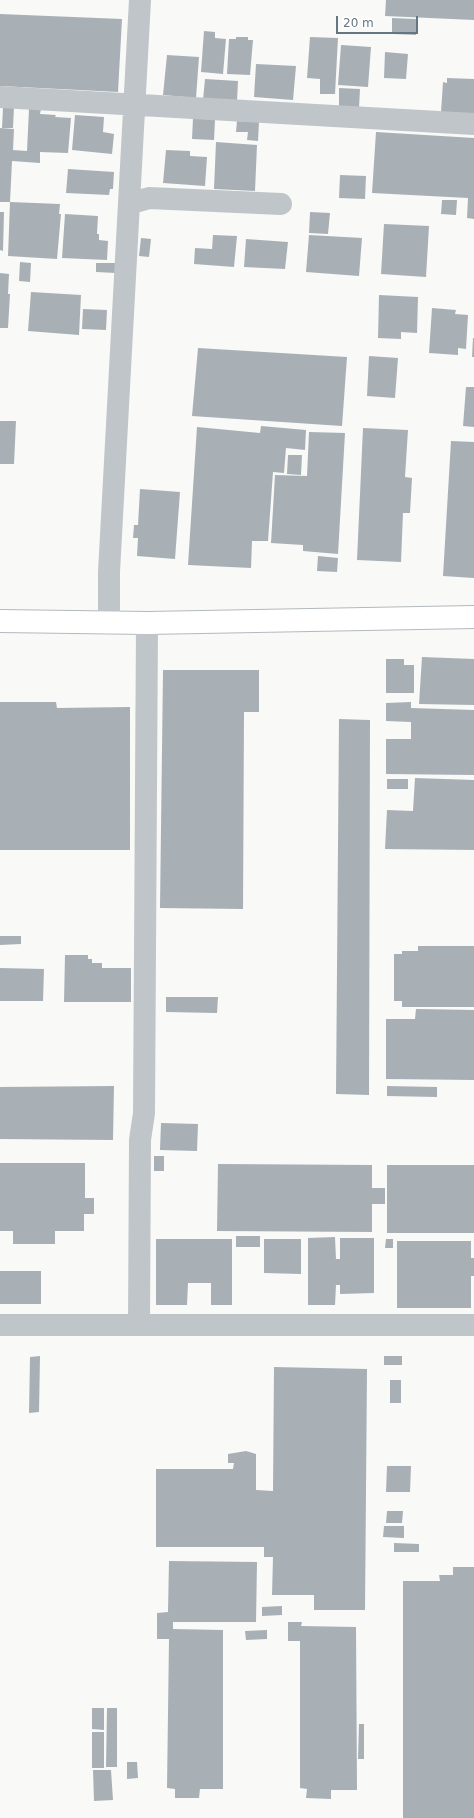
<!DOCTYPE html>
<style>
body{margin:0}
#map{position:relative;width:474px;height:1818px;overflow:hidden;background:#f9f9f7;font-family:"DejaVu Sans",sans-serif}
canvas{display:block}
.scale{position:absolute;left:336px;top:16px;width:82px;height:18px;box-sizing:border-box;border:2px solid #667681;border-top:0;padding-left:5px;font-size:12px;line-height:14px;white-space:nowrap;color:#667681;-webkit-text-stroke:3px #fff;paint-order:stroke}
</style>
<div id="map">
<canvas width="474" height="1818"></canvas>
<div class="scale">20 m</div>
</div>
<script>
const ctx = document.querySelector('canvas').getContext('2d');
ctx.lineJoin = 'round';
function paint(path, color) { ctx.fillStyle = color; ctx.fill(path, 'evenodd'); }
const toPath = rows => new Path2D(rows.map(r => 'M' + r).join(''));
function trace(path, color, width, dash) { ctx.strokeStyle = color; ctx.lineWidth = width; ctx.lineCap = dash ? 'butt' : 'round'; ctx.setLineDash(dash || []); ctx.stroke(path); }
paint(toPath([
 [386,0,474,0,474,20,385,16],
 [0,14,122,19,118,92,0,86],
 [392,18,416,19,416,35,392,34],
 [204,31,215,32,215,38,226,39,223,74,201,72],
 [236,37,248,37,248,40,253,40,250,75,227,74,229,39,236,39],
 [310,37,338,38,335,94,320,94,320,79,307,78],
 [341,45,371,47,368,87,338,85],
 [385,52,408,54,406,79,384,78],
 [167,55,199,57,196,98,163,95],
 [256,64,296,66,293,100,254,97],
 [447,78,474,79,474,114,441,112,443,82,447,83],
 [205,79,238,81,237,102,203,100],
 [339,88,360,89,359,108,339,108],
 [3,107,14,107,13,128,2,128],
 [29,109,41,109,40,114,56,115,55,117,71,118,68,153,40,152,40,163,12,161,10,202,0,202,0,128,14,129,13,150,27,151],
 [75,115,104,117,103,132,114,134,112,154,72,150],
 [193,118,215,120,214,140,192,139],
 [237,121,259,122,258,141,247,140,248,132,236,132],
 [376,132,474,138,474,219,467,218,468,198,372,193],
 [216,142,257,145,255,191,214,189],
 [166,150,190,151,190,156,207,157,205,186,163,183],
 [68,169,114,172,113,189,110,189,109,195,66,193],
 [340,175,366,176,365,199,339,198],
 [442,200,457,200,456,215,441,214],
 [10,202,60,204,59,214,61,214,57,259,8,256],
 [0,212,4,212,3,251,0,250],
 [310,212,330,213,328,234,309,233],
 [65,214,98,216,97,234,99,234,99,240,108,241,107,260,62,258],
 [384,224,429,226,426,277,381,274],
 [213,235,237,236,234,267,194,264,195,248,212,249],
 [309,235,362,238,359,276,306,272],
 [141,238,151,239,149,257,139,256],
 [246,239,288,242,285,269,244,267],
 [20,262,31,263,30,282,19,281],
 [96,263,116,263,116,273,96,272],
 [0,273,9,274,8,294,10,294,8,328,0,328],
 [31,292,81,295,79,335,28,331],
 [379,295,418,297,417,333,401,332,401,339,378,338],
 [432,308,456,310,455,314,468,315,466,349,458,348,458,355,429,353],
 [83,309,107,310,106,330,82,329],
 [473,338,474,338,474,357,472,357],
 [198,348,347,357,342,426,192,416],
 [369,356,398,358,395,398,367,396],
 [466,387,474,387,474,427,463,426],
 [0,421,16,421,14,464,0,464],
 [261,426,306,430,305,450,286,448,284,473,273,472,268,541,252,541,251,568,188,565,197,427,260,433],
 [363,428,408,430,405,477,412,478,410,513,403,513,401,562,357,560],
 [309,432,345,433,338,554,303,551,303,545,271,543,275,475,307,476],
 [451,441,474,442,474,578,443,576],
 [288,455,302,455,301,475,287,474],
 [140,489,180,492,175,559,137,556,138,538,133,538,134,525,138,525],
 [318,556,338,558,337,572,317,571],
 [422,657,474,659,474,705,419,704],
 [386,659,404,659,404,665,414,665,414,693,386,693],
 [163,670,259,670,259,712,244,712,243,909,160,908],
 [0,702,56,702,57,708,130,707,130,850,0,850],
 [411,702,411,708,474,710,474,775,386,774,386,739,411,739,411,722,386,721,386,703],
 [339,719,370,720,369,1095,336,1094],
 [415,778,474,780,474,850,385,849,387,810,413,811],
 [387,779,408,779,408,789,387,789],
 [0,936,21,936,21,944,0,945],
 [418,946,474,946,474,1007,402,1007,402,1001,394,1001,394,954,402,954,402,951,418,951],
 [65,955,88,955,88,959,92,959,92,963,102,963,102,968,131,968,131,1002,64,1002],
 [0,968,44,969,43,1001,0,1001],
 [166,997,218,997,217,1013,166,1012],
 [416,1009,474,1010,474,1080,386,1079,386,1019,415,1019],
 [114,1086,113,1140,0,1139,0,1087],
 [387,1086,437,1087,437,1097,387,1096],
 [161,1123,198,1124,197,1151,160,1150],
 [154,1156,164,1156,164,1171,154,1171],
 [0,1163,85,1163,85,1198,94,1198,94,1214,84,1214,84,1231,55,1231,55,1244,13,1244,13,1231,0,1231],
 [218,1164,372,1165,372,1188,385,1188,385,1204,372,1204,372,1232,217,1231],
 [387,1165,474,1165,474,1233,387,1233],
 [236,1236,260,1236,260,1247,236,1247],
 [335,1237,336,1259,340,1259,340,1238,374,1238,374,1293,340,1294,340,1285,336,1285,335,1305,308,1305,308,1238],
 [156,1239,232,1239,232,1305,211,1305,211,1283,188,1283,187,1305,156,1305],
 [264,1239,301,1239,301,1274,264,1273],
 [386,1239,393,1239,393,1248,385,1248],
 [397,1241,471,1241,471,1258,474,1258,474,1276,471,1276,471,1308,397,1308],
 [0,1271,41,1271,41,1304,0,1304],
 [40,1356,39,1412,29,1413,30,1357],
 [384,1356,402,1356,402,1365,384,1365],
 [274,1367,367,1369,365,1610,314,1610,314,1595,272,1595,273,1557,264,1557,264,1547,156,1547,156,1469,233,1469,234,1463,228,1463,228,1454,246,1451,256,1454,256,1490,273,1491],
 [390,1380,401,1380,401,1403,390,1403],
 [387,1466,411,1466,410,1492,386,1492],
 [387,1511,403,1511,402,1523,386,1523],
 [384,1526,404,1526,404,1538,383,1537],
 [394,1543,419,1544,419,1552,394,1552],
 [169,1561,257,1562,256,1622,173,1622,173,1629,223,1630,223,1789,200,1789,199,1798,175,1798,175,1789,167,1788,169,1639,157,1639,157,1613,168,1612],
 [453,1567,474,1567,474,1818,403,1818,403,1581,440,1581,439,1575,453,1575],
 [282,1606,282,1615,262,1616,262,1607],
 [288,1622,302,1622,301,1626,356,1627,357,1790,331,1790,331,1799,306,1798,307,1789,300,1788,300,1641,288,1641],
 [267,1630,267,1639,246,1640,245,1631],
 [92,1708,104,1708,104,1730,92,1729],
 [107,1708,117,1708,117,1767,106,1767],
 [359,1724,364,1724,364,1759,358,1759],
 [92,1732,104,1732,104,1768,92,1768],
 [127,1762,137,1762,138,1778,127,1779],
 [93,1770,111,1770,113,1800,94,1801]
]), '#a8b0b6');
const secondary = toPath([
 [0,621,147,623,474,617]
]);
trace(secondary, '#b3b9bd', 24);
trace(toPath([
 [0,97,474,124],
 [129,204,149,198,281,204],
 [109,623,109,572,140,0],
 [139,1324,140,1140,144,1113,147,623],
 [0,1325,474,1325]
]), '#c0c5c9', 22);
trace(secondary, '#fff', 22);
</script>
